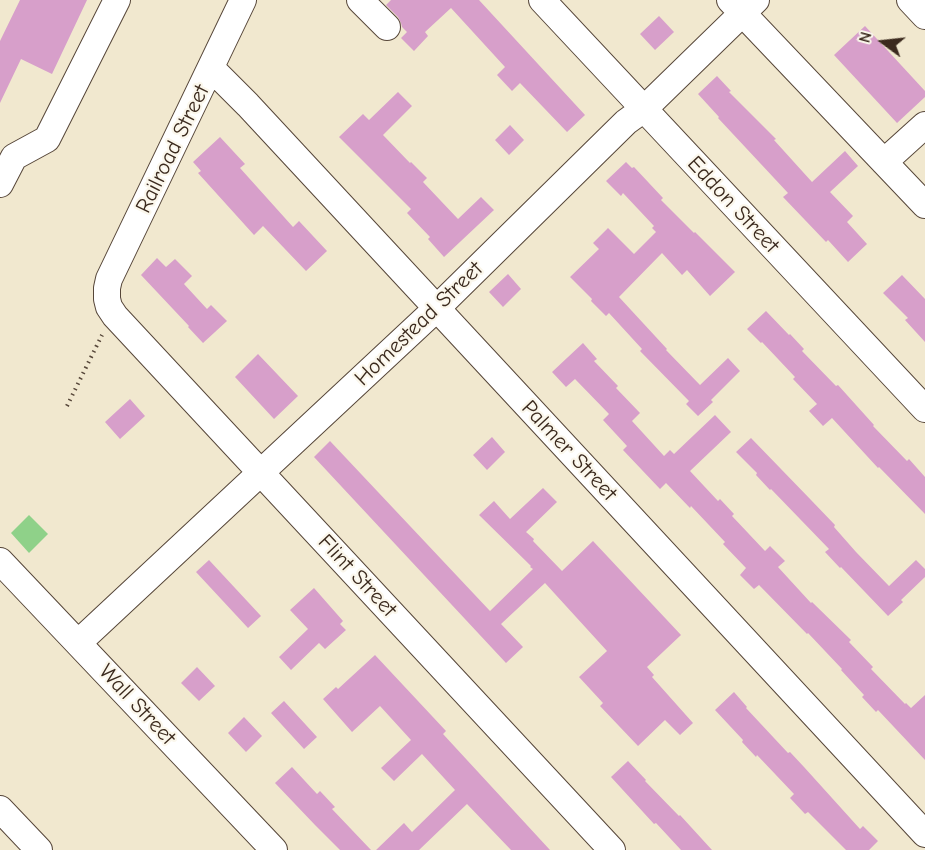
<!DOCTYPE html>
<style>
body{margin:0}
#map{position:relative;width:925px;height:850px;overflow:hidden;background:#f1e8cf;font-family:"Comic Neue",sans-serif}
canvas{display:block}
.north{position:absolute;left:853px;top:12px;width:60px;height:60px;-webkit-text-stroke:4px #fbf7ec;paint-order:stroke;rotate:285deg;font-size:16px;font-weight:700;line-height:24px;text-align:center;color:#3b2a1e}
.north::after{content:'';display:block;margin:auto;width:21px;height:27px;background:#3b2a1e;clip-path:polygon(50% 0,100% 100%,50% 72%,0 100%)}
</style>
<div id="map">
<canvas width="925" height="850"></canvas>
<div class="north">N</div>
</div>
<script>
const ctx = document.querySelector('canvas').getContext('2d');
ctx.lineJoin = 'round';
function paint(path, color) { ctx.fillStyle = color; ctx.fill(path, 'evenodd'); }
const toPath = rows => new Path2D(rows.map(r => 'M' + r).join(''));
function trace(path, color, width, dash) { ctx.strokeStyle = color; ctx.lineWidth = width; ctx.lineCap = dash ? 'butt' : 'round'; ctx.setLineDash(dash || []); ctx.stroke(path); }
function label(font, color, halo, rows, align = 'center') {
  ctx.font = font + ' "Comic Neue",sans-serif'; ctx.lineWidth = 4.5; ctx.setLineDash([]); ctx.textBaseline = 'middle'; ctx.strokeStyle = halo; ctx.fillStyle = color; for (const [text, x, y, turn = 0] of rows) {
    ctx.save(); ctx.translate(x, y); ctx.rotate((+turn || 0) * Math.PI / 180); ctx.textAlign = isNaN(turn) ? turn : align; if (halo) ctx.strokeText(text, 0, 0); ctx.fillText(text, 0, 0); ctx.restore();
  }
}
paint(toPath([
 [29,515,48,534,29,553,11,533]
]), '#8fd189');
paint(toPath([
 [20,0,87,0,52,74,21,59,0,103,0,41],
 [391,0,479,0,585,115,567,132,520,83,512,91,497,75,505,67,451,8,425,32,428,36,414,51,401,38,407,32,402,27,401,23,398,17,386,5],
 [659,16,674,32,655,50,640,34],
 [865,26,925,91,925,97,897,123,834,55],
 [717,76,731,91,729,92,776,139,774,140,812,182,845,151,858,166,830,192,853,216,847,222,867,244,848,262,828,240,826,242,783,197,788,193,718,118,719,117,698,94],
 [398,92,412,106,383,135,410,163,411,162,427,178,423,182,458,219,481,197,494,210,444,257,428,239,430,237,407,213,411,209,339,137,363,114,369,120],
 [510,125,524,140,509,155,495,140],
 [220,137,245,164,240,168,293,227,299,221,327,251,306,271,263,226,254,235,198,173,201,171,193,162],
 [626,162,632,168,634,167,663,198,661,200,694,233,695,232,735,272,710,296,687,270,682,275,662,253,619,297,667,349,666,350,700,385,728,358,740,371,711,400,713,402,698,416,686,404,689,401,640,351,642,349,609,313,606,316,591,301,592,299,570,277,599,249,593,243,608,228,634,254,656,232,652,228,654,226,623,193,621,196,606,181],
 [157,258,166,267,175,259,192,276,184,284,207,309,211,305,227,321,203,343,188,327,189,326,141,275],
 [508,274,521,289,503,307,489,292],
 [902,275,925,299,925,342,905,320,908,318,883,293],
 [766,311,789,335,790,334,804,349,802,351,836,386,838,385,874,425,873,426,907,461,909,459,925,477,925,514,879,467,878,468,832,418,823,426,809,411,817,404,793,379,795,377,762,342,761,343,747,329],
 [583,343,597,359,594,361,618,386,616,388,640,413,632,421,664,456,670,450,674,454,715,415,731,432,690,471,718,501,720,499,734,514,732,516,765,551,770,546,785,561,778,567,811,603,812,602,851,640,849,642,873,667,871,669,905,704,906,703,911,708,925,695,925,760,878,710,876,712,862,697,864,695,841,670,842,669,808,633,807,634,759,585,754,589,740,575,746,568,723,544,725,542,691,506,690,508,666,483,660,489,623,450,627,446,603,420,609,414,575,379,566,387,552,372],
 [258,354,298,396,274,419,235,377],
 [130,399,145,416,120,439,105,422],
 [492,437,505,452,487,470,473,455],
 [751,438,811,500,835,525,834,527,856,552,889,586,916,560,925,569,925,577,901,600,903,602,888,616,841,567,840,568,825,552,829,549,771,489,770,490,756,475,757,473,736,452],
 [330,441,490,611,533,569,530,567,531,566,479,515,494,501,510,519,543,488,557,502,526,532,534,539,533,541,562,571,593,541,681,635,647,667,654,675,652,677,693,723,680,735,665,720,638,746,600,706,603,703,579,677,607,651,545,583,501,624,523,647,506,663,314,457],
 [209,560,261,616,248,628,196,572],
 [314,588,343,621,340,624,346,630,325,649,319,643,291,670,279,657,308,629,290,610],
 [375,655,446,731,443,734,550,850,511,850,467,804,419,850,376,850,404,823,412,832,455,790,422,754,394,781,381,768,411,740,380,706,352,732,323,699,336,687,338,689],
 [197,667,215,686,199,701,181,683],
 [734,692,747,707,746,708,788,753,790,752,804,767,860,829,863,826,878,841,869,850,846,850,808,812,805,814,790,798,794,794,757,755,756,757,742,742,743,740,715,710],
 [284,701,317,737,304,749,271,713],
 [244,717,262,736,246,752,228,733],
 [628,761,646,780,645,781,679,816,680,815,712,850,681,850,656,823,654,824,611,777],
 [292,767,317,794,320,791,335,807,332,809,371,850,340,850,315,825,275,783]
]), '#d79fca');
const minor = toPath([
 [243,0,109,279,107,288,107,299,109,307,115,316,612,850],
 [360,0,387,27],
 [542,0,925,409],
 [730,0,925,205],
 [910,0,925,16],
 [211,68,248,105,925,834],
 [884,162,925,125],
 [0,184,14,157,47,139,117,0],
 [0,561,274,850],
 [78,643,436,309,626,122,644,109,756,0],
 [0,809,39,850]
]);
trace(minor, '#564639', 28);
trace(toPath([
 [67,406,102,335]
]), '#564639', 4, [1.5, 4.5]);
trace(minor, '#fff', 26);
label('22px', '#3b2a1e', '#fbf7ec', [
 ["Railroad Street",173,149,-64],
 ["Eddon Street",733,205,47],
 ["Homestead Street",419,324,-44],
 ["Palmer Street",569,451,47],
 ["Flint Street",357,576,47],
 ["Wall Street",137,705,47]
]);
</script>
